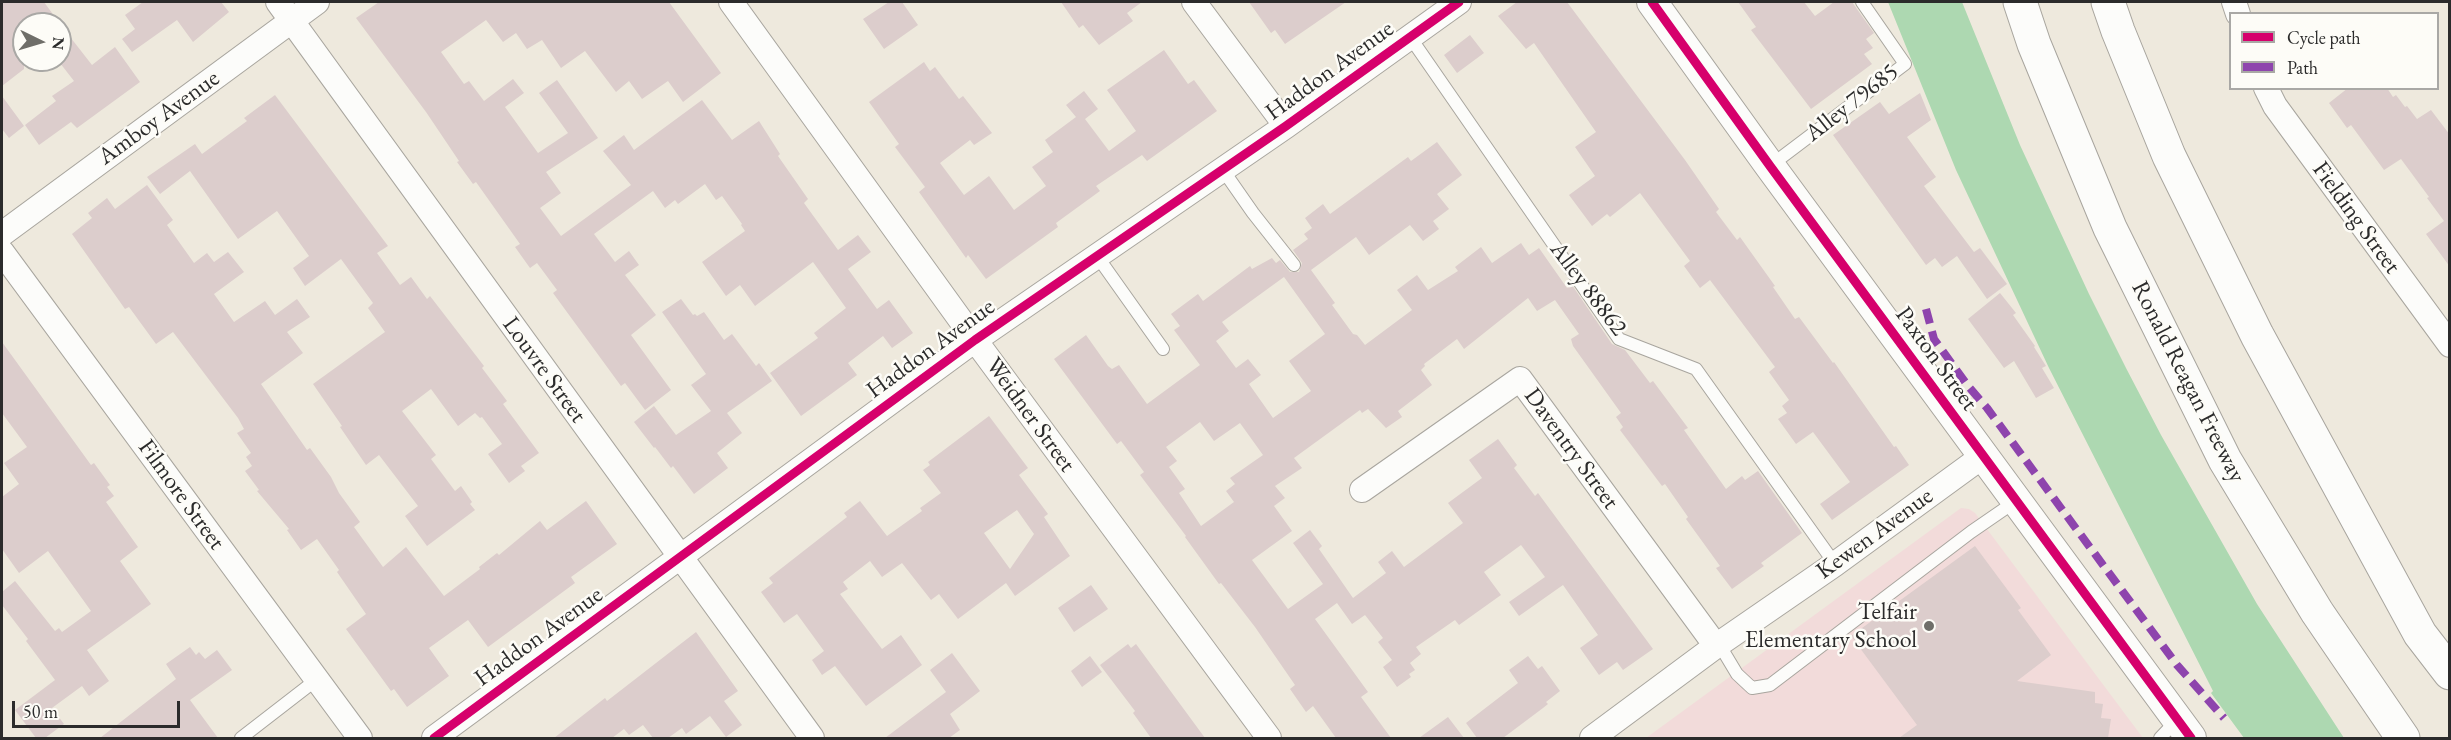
<!DOCTYPE html>
<style>
body{margin:0}
#map{position:relative;width:2451px;height:740px;overflow:hidden;background:#eee9dd;font-family:"EB Garamond",serif}
canvas{display:block}
.frame{position:absolute;inset:0;border:3px solid #2b2b2b;pointer-events:none}
.legend{position:absolute;left:2229px;top:12px;width:210px;height:78px;box-sizing:border-box;background:#fdfcf7;border:2px solid #a9a8a5;margin:0;padding:8px 10px;list-style:none;font-size:18px;color:#2b2b2b}
.legend li{display:flex;align-items:center;gap:12px;height:30px}
.legend b{width:30px;border:2px solid #a9a8a5}
.north{position:absolute;left:12px;top:12px;width:60px;height:60px;box-sizing:border-box;background:#fdfcf7;border:2px solid #a9a8a5;border-radius:50%;rotate:95deg;font-size:16px;font-weight:700;line-height:24px;text-align:center;color:#2b2b2b}
.north::after{content:'';display:block;margin:auto;width:21px;height:27px;background:#6f6e69;clip-path:polygon(50% 0,100% 100%,50% 72%,0 100%)}
.scale{position:absolute;left:12px;top:701px;width:168px;height:27px;box-sizing:border-box;border:3px solid #2b2b2b;border-top:0;padding-left:8px;font-size:18px;line-height:21px;white-space:nowrap;color:#2b2b2b;-webkit-text-stroke:4px #fdfcf7;paint-order:stroke}
</style>
<div id="map">
<canvas width="2451" height="740"></canvas>
<div class="frame"></div>
<ul class="legend">
<li><b style="height:8px;background:#d6006c"></b>Cycle path</li>
<li><b style="height:8px;background:#8e44ad"></b>Path</li>
</ul>
<div class="north">N</div>
<div class="scale">50 m</div>
</div>
<script>
const ctx = document.querySelector('canvas').getContext('2d');
ctx.lineJoin = 'round';
function paint(path, color) { ctx.fillStyle = color; ctx.fill(path, 'evenodd'); }
const toPath = rows => new Path2D(rows.map(r => 'M' + r).join(''));
function trace(path, color, width, dash) { ctx.strokeStyle = color; ctx.lineWidth = width; ctx.lineCap = dash ? 'butt' : 'round'; ctx.setLineDash(dash || []); ctx.stroke(path); }
function label(font, color, halo, rows, align = 'center') {
  ctx.font = font + ' "EB Garamond",serif'; ctx.lineWidth = 5; ctx.setLineDash([]); ctx.textBaseline = 'middle'; ctx.strokeStyle = halo; ctx.fillStyle = color; for (const [text, x, y, turn = 0] of rows) {
    ctx.save(); ctx.translate(x, y); ctx.rotate((+turn || 0) * Math.PI / 180); ctx.textAlign = isNaN(turn) ? turn : align; if (halo) ctx.strokeText(text, 0, 0); ctx.fillText(text, 0, 0); ctx.restore();
  }
}
paint(toPath([
 [1961,508,1969,509,1975,513,2143,738,1646,738]
]), '#f2dbda');
paint(toPath([
 [1888,2,1962,2,2020,145,2089,294,2126,368,2161,435,2257,604,2344,738,2244,738,2211,693,2213,691,2049,368,1956,170]
]), '#add8b1');
paint(toPath([
 [2,2,44,2,60,24,24,24,24,69,2,86],
 [143,2,221,2,229,12,193,42,177,20,132,52,122,39,135,29,125,15],
 [379,2,669,2,721,73,683,102,668,81,642,99,629,81,616,92,585,51,561,68,542,40,527,49,516,33,503,42,486,20,441,52,464,84,469,81,484,101,513,79,524,93,505,107,538,153,568,133,539,93,557,80,598,138,546,172,561,193,540,208,561,236,631,185,603,151,624,135,634,150,702,100,732,140,759,121,780,154,778,156,808,199,804,203,838,250,858,235,871,252,848,269,877,309,889,300,913,333,892,348,883,336,848,363,857,375,801,416,770,373,818,338,814,333,846,308,813,262,755,306,740,285,726,296,702,262,745,231,741,225,742,224,722,196,716,200,705,184,678,204,675,200,665,208,653,191,594,234,615,262,629,251,639,265,625,275,656,315,631,335,671,390,645,410,625,383,621,386,553,293,557,290,537,263,530,268,515,247,520,244,476,182,473,184,457,162,459,161,426,112,356,18],
 [889,2,902,2,918,25,884,49,863,19],
 [1061,2,1142,2,1127,13,1133,21,1099,45,1083,25,1079,28],
 [1249,2,1346,2,1285,44,1275,30,1271,33],
 [1517,2,1567,2,1685,160,1719,209,1716,212,1737,240,1740,237,1775,286,1773,287,1795,319,1799,317,1833,363,1834,362,1894,447,1896,446,1909,465,1832,520,1820,504,1850,482,1813,432,1796,444,1778,419,1787,413,1782,406,1789,400,1769,372,1775,367,1710,280,1700,288,1684,266,1690,261,1640,193,1610,217,1607,214,1592,226,1569,195,1595,176,1575,147,1596,132,1534,43,1526,49,1498,16],
 [1738,2,1804,2,1815,16,1834,2,1852,2,1874,33,1866,39,1873,48,1864,54,1872,64,1811,109,1751,30,1756,27],
 [60,24,92,65,115,47,140,82,77,128,71,122,39,145,25,125,56,101,52,96,74,81,60,63],
 [1470,35,1484,53,1457,73,1444,55],
 [1164,50,1188,84,1194,80,1217,111,1147,161,1142,155,1096,186,1100,191,1056,223,1058,227,986,279,968,255,966,258,919,192,925,187,895,147,899,144,869,102,924,62,930,71,935,67,959,99,963,96,992,133,974,145,970,140,940,163,964,195,989,176,1014,210,1046,186,1032,167,1053,152,1045,140,1076,117,1066,105,1084,91,1098,109,1085,119,1109,151,1136,131,1107,90],
 [2348,88,2387,88,2393,97,2396,95,2405,107,2407,106,2417,119,2431,110,2450,135,2450,267,2426,234,2444,221,2427,198,2429,197,2401,159,2384,170,2351,125,2347,128,2329,103],
 [1920,93,1931,120,1907,137,1936,177,1924,186,1974,252,1980,248,2007,284,1987,299,1957,256,1942,267,1935,258,1926,265,1833,135,1880,102,1889,114],
 [275,95,388,246,377,253,400,285,411,277,427,299,430,296,484,366,482,368,507,401,503,404,539,453,521,466,525,471,509,483,488,454,502,444,482,417,480,418,475,413,458,426,431,389,402,411,436,455,431,459,455,491,461,486,472,502,470,504,475,510,427,546,405,516,418,506,379,455,366,465,340,427,342,426,313,384,385,332,368,308,373,303,341,259,305,286,293,268,309,256,277,211,238,239,190,171,160,194,147,177,195,144,202,154,247,121,244,118],
 [2,96,24,126,9,138,2,129],
 [1437,142,1462,175,1437,194,1449,209,1433,221,1439,229,1423,241,1410,225,1369,255,1356,237,1311,270,1335,303,1332,305,1353,334,1357,335,1365,345,1412,310,1397,290,1417,275,1428,290,1458,271,1455,267,1481,247,1492,263,1521,243,1529,255,1539,248,1567,288,1572,285,1612,344,1625,350,1650,383,1653,381,1688,428,1684,430,1726,489,1742,476,1745,480,1758,471,1802,533,1761,563,1764,566,1732,589,1716,568,1720,566,1686,519,1688,517,1665,484,1662,486,1620,430,1623,427,1616,417,1621,413,1573,346,1571,339,1579,334,1555,300,1537,311,1528,298,1464,349,1457,339,1424,364,1425,366,1421,370,1432,385,1398,411,1402,417,1386,428,1368,409,1362,413,1360,410,1294,458,1302,468,1275,486,1285,498,1274,506,1292,531,1252,560,1288,609,1323,584,1293,543,1310,530,1322,546,1319,549,1353,598,1386,573,1378,562,1392,551,1404,567,1463,523,1448,503,1482,478,1469,460,1498,439,1517,465,1514,468,1535,496,1538,493,1653,649,1623,670,1617,662,1599,675,1580,648,1598,635,1563,585,1519,616,1509,602,1545,577,1521,545,1484,572,1501,595,1459,625,1455,620,1416,647,1421,654,1410,663,1415,670,1409,674,1411,677,1397,687,1383,667,1392,660,1378,642,1383,638,1365,615,1352,624,1337,603,1315,619,1368,692,1361,697,1391,738,1336,738,1313,706,1306,712,1290,689,1295,685,1255,627,1221,583,1219,584,1185,537,1186,536,1140,475,1144,472,1121,441,1117,444,1054,359,1086,335,1108,366,1112,369,1119,365,1147,404,1200,365,1174,330,1180,326,1171,314,1198,294,1203,301,1250,266,1252,269,1272,258,1276,263,1280,260,1290,272,1299,272,1302,263,1293,250,1308,239,1304,234,1312,228,1305,218,1323,204,1330,214,1408,157,1411,161],
 [1284,277,1325,334,1289,361,1311,391,1273,418,1249,384,1261,375,1248,359,1236,368,1216,341,1229,331,1222,322],
 [1200,422,1214,441,1240,423,1263,455,1230,478,1235,484,1226,491,1234,502,1201,526,1179,493,1185,489,1169,467,1177,461,1166,447],
 [147,185,173,220,167,225,194,263,207,253,214,262,228,252,244,272,214,294,234,322,265,301,275,315,297,299,310,317,287,332,303,353,261,384,307,450,310,448,331,477,339,493,360,522,354,527,383,567,406,547,444,596,480,569,479,567,497,553,499,555,540,521,547,530,586,501,617,544,571,577,575,583,488,647,468,620,429,648,449,676,407,707,394,689,391,691,346,629,366,614,337,572,339,570,317,539,301,550,287,530,289,529,257,491,259,490,245,471,252,466,246,457,251,453,237,433,244,429,238,418,173,332,156,344,129,307,125,309,72,234,92,218,88,213,107,198,115,209],
 [2000,293,2016,313,2013,315,2035,346,2034,347,2046,366,2042,368,2054,388,2036,398,2014,361,2004,368,1968,319],
 [681,299,693,315,695,314,697,316,704,312,724,340,732,334,756,366,759,363,772,381,727,413,742,433,717,453,728,468,694,494,673,466,671,468,655,447,654,448,634,422,654,406,676,435,711,411,691,385,706,374,662,312],
 [2,342,91,465,94,463,110,485,107,487,114,496,106,502,138,547,120,561,151,604,87,650,109,681,89,696,82,686,52,708,64,724,45,738,36,738,15,710,55,680,26,641,28,639,2,605,2,592,15,581,55,631,59,628,62,632,91,611,48,551,19,573,2,549,2,497,19,484,4,463,27,447,2,413],
 [989,416,1028,468,1019,475,1048,514,1044,517,1070,556,1015,596,1006,583,958,619,939,594,931,600,902,563,882,577,870,561,843,582,848,589,840,594,882,649,901,635,922,665,866,706,835,666,822,675,812,660,824,651,797,614,784,623,761,592,773,583,769,578,847,517,844,513,860,501,887,536,922,511,920,508,941,493,923,470,930,465,928,462],
 [1017,510,1034,534,1010,569,984,533],
 [1975,546,2021,608,2018,610,2051,655,2017,681,2095,692,2095,703,2103,704,2101,718,2111,719,2108,738,1899,738,1917,725,1851,636],
 [1091,585,1108,609,1074,632,1058,608],
 [696,632,738,691,724,701,742,725,726,737,710,716,686,734,682,728,668,738,653,738,643,725,629,735,624,729,612,738,554,738,605,698,607,701],
 [1128,644,1131,648,1136,644,1205,738,1151,738,1133,713,1135,711,1100,665],
 [190,647,196,655,199,652,205,659,217,650,232,670,190,700,218,738,100,738,176,679,166,664],
 [952,653,980,691,950,714,960,730,949,738,885,738,946,692,930,670],
 [1090,656,1102,672,1082,687,1071,671],
 [1528,656,1538,669,1542,666,1560,691,1546,702,1548,704,1543,708,1503,738,1477,738,1466,723,1518,683,1509,670],
 [1448,717,1464,738,1419,738]
]), '#dccdcc');
const service = toPath([
 [1410,37,1619,339,1696,369,1835,564],
 [1770,166,1905,64,1862,2],
 [1223,170,1253,213,1294,265],
 [1097,256,1163,349],
 [1719,644,1737,674,1752,688,1770,685,1971,532,2016,501],
 [241,738,316,680],
 [2160,738,2177,720]
]);
const minor = toPath([
 [278,2,812,738],
 [731,2,975,340,1269,738],
 [1194,2,1286,126],
 [2234,2,2238,14],
 [2266,88,2275,106,2450,345],
 [2,234,317,2],
 [2,252,360,738],
 [1362,490,1520,379,1716,646],
 [434,738,975,340,1286,126,1459,2],
 [1592,738,1716,646,1835,564,1983,456]
]);
const tertiary = toPath([
 [1652,2,1770,166,2191,738]
]);
const motorway = toPath([
 [2020,2,2034,44,2110,228,2225,460,2317,612,2403,738],
 [2108,2,2118,31,2169,156,2257,335,2420,634,2450,673]
]);
trace(service, '#a8a59e', 14);
trace(minor, '#a8a59e', 26);
trace(tertiary, '#a8a59e', 32);
trace(motorway, '#a8a59e', 35);
trace(service, '#fcfcfa', 12);
trace(minor, '#fcfcfa', 24);
trace(tertiary, '#fcfcfa', 30);
trace(motorway, '#fcfcfa', 33);
trace(toPath([
 [1926,309,1934,339,1968,386,1987,408,2177,665,2224,718]
]), '#8e44ad', 8, [15, 8]);
trace(toPath([
 [1652,2,1770,166,2191,738],
 [434,738,975,340,1286,126,1459,2]
]), '#d6006c', 9);
for (const [x, y, r, color] of [
 [1929,626,6,"#6f6e69"]
]) { const dot = new Path2D(); dot.arc(x, y, r, 0, 2 * Math.PI); ctx.fillStyle = color; ctx.fill(dot); trace(dot, '#fdfcf7', 2); }
label('24px', '#2b2b2b', '#fdfcf7', [
 ["Haddon Avenue",1330,71,-36],
 ["Alley 79685",1852,103,-38],
 ["Amboy Avenue",159,118,-36],
 ["Fielding Street",2356,218,54],
 ["Alley 88862",1588,289,53],
 ["Haddon Avenue",931,349,-36],
 ["Paxton Street",1936,359,54],
 ["Louvre Street",544,370,54],
 ["Ronald Reagan Freeway",2188,382,63],
 ["Weidner Street",1030,415,54],
 ["Daventry Street",1571,449,54],
 ["Filmore Street",181,495,54],
 ["Kewen Avenue",1875,534,-36],
 ["Haddon Avenue",539,637,-36]
]);
label('24px', '#2b2b2b', '#fdfcf7', [
 ["Telfair",1917,612],
 ["Elementary School",1917,640]
], 'right');
</script>
